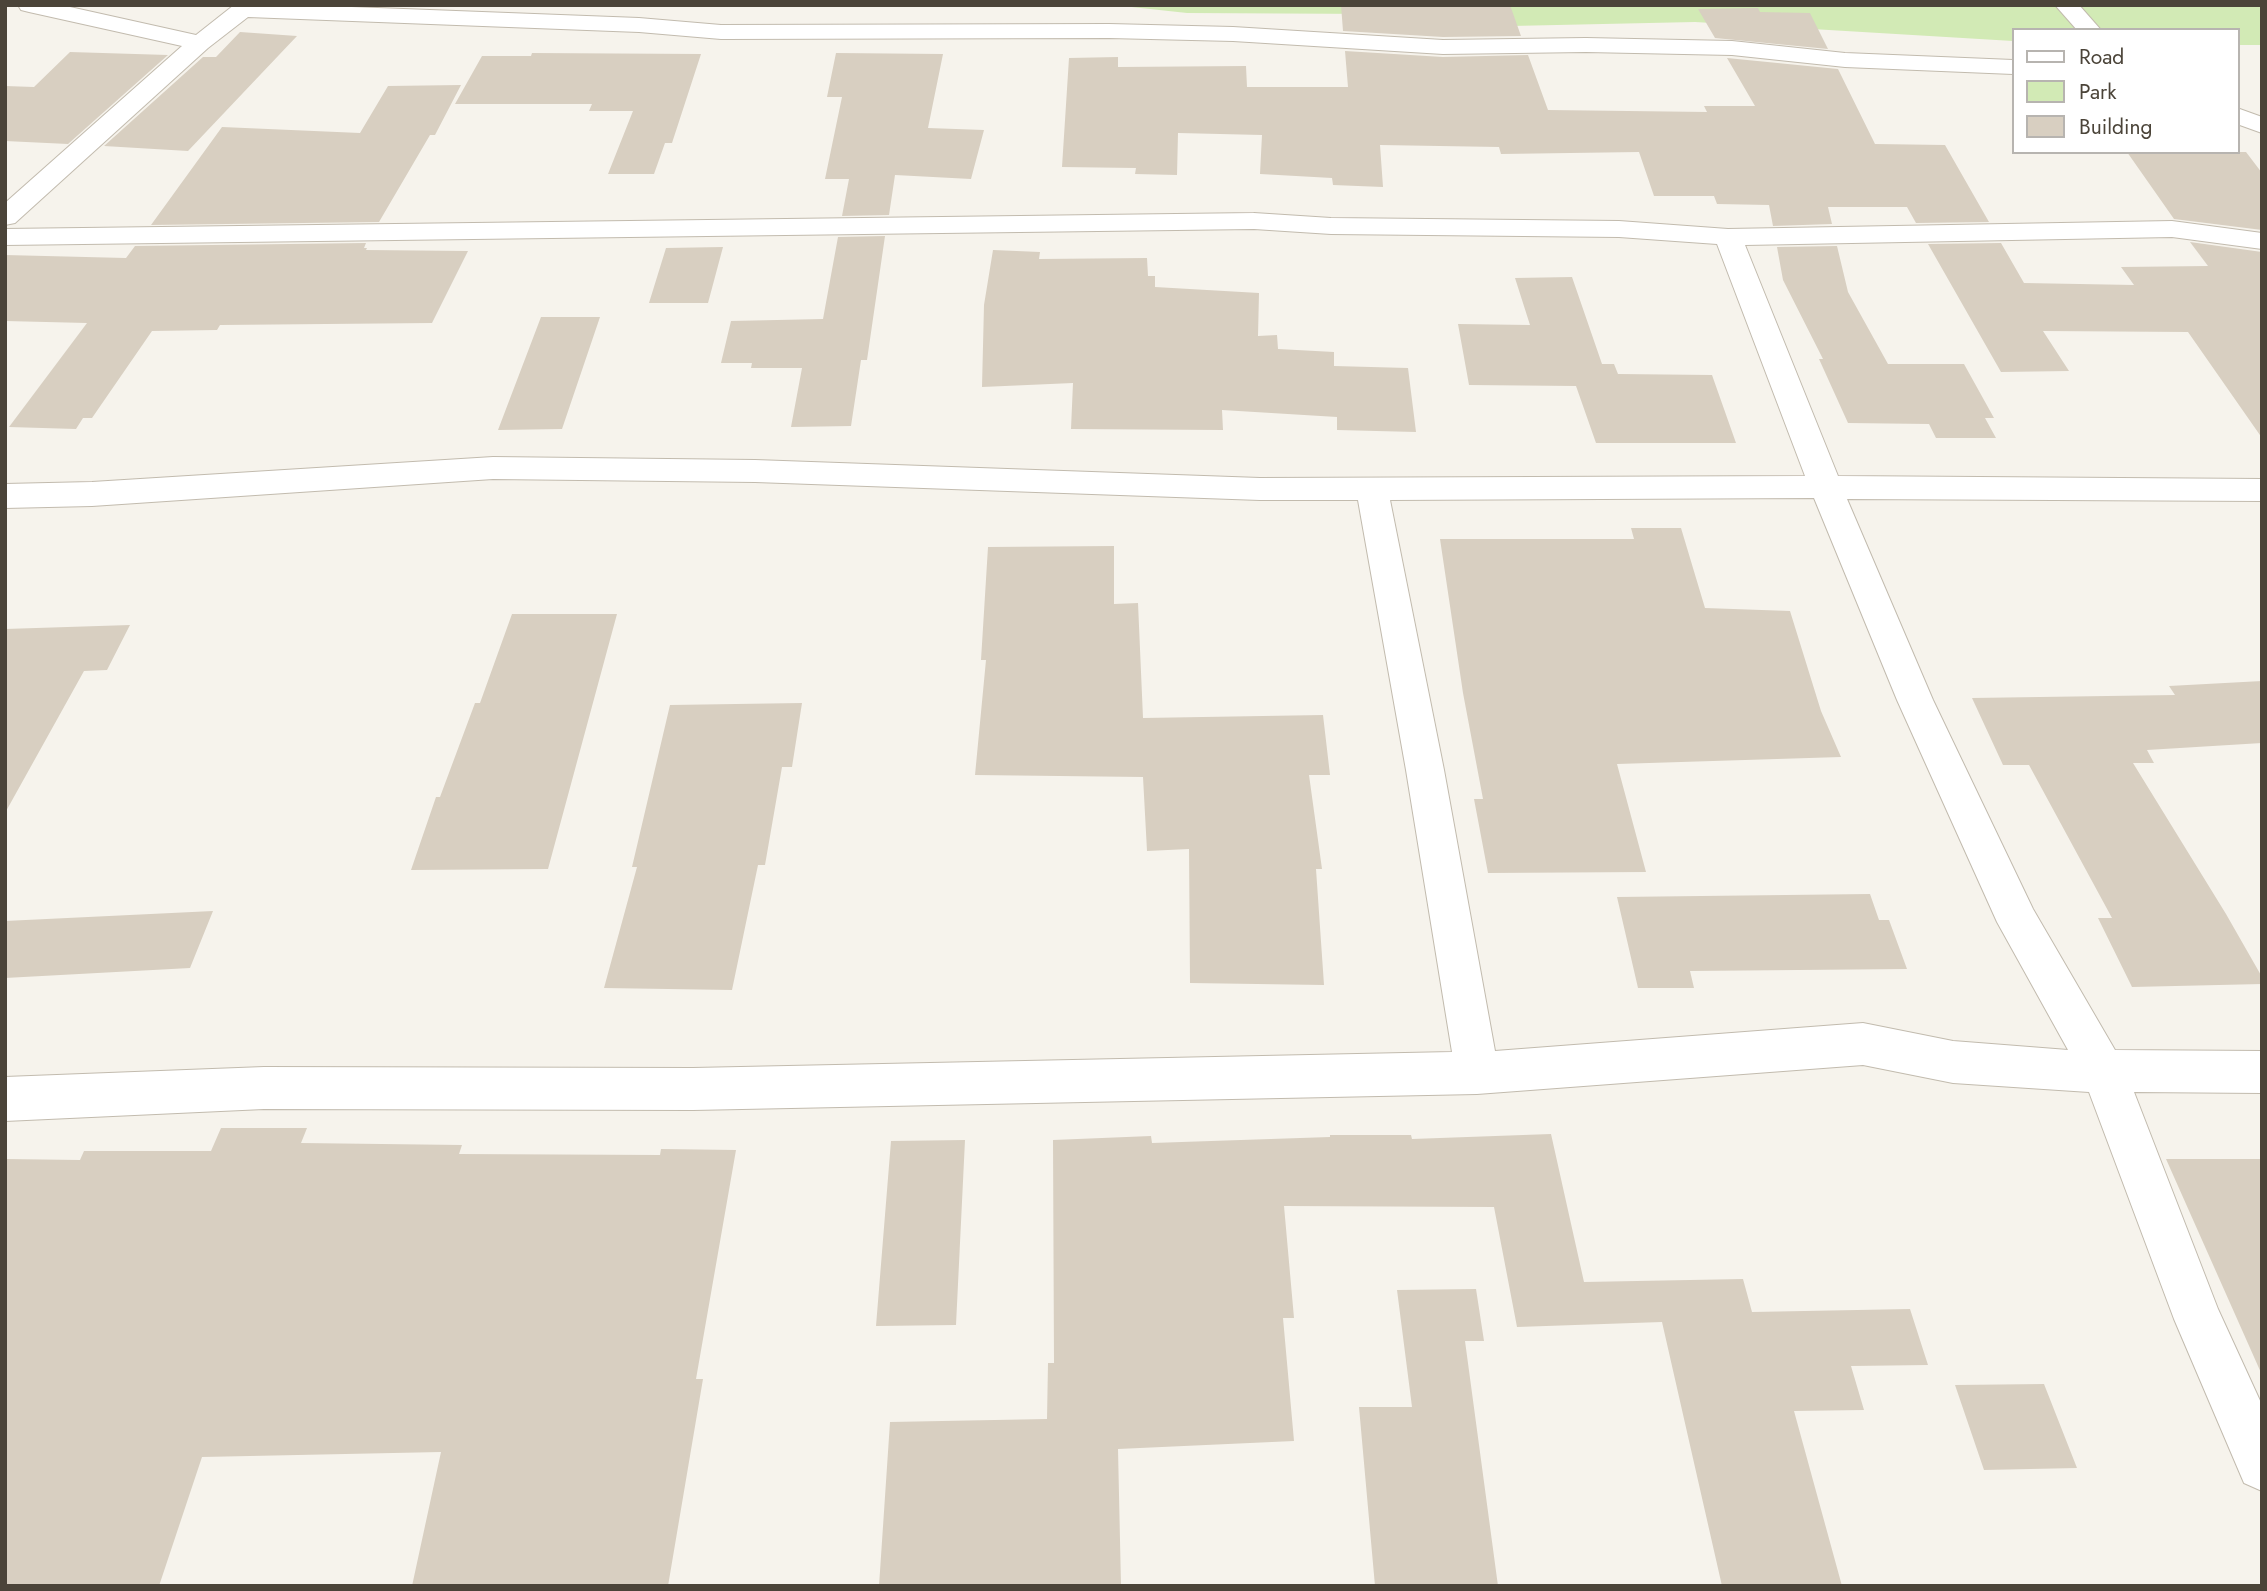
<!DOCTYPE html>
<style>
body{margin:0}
#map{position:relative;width:2267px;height:1591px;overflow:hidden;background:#f6f3ec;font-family:Jost,sans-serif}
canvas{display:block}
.frame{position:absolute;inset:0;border:7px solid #4b4439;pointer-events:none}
.legend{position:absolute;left:2012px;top:28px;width:228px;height:126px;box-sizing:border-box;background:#fff;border:2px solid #b7b4b0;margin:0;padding:9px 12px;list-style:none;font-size:21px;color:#4b4439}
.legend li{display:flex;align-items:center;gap:14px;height:35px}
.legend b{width:35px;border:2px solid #b7b4b0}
</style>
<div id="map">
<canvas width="2267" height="1591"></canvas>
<div class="frame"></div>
<ul class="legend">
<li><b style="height:9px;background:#fff"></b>Road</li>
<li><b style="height:19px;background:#d2eab5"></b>Park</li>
<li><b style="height:19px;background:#d8cfc1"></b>Building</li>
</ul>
</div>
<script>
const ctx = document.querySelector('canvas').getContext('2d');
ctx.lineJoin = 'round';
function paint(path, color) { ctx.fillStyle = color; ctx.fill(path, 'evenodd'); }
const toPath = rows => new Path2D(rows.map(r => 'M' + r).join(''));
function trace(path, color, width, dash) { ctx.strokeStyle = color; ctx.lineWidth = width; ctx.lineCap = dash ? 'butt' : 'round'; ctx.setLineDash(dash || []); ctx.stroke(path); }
paint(toPath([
 [1113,5,2262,5,2262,45,2237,45,2237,30,2013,30,2013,41,1695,22,1465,27,1377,14,1187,13]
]), '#d2eab5');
paint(toPath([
 [1341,5,1510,5,1521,36,1443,37,1343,31],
 [1758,8,1760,12,1810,13,1828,49,1715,38,1698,9],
 [240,32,297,36,188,151,104,146,203,57,216,57],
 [1345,51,1443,57,1528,55,1548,110,1707,112,1704,106,1755,106,1727,58,1838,69,1875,144,1945,145,1989,222,1916,223,1907,207,1828,207,1832,224,1773,226,1769,205,1717,204,1714,196,1654,196,1639,152,1501,154,1499,147,1380,145,1383,187,1333,185,1332,178,1260,174,1262,135,1178,133,1177,175,1135,174,1136,168,1062,167,1069,58,1118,57,1118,67,1246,66,1247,87,1348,87],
 [70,52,168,55,68,144,5,141,5,86,34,87],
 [532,53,701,54,672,143,665,143,654,174,608,174,633,111,589,111,592,104,455,104,482,56,531,56],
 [836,53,943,54,928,128,984,130,971,179,895,175,889,215,842,216,849,179,825,179,842,97,827,97],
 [461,85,435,135,430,135,379,222,151,225,222,127,360,133,388,86],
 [2127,152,2246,152,2262,173,2262,230,2174,219],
 [885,236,867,360,861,360,851,426,791,427,802,368,751,368,752,363,721,363,731,321,823,319,838,237],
 [2190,242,2262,252,2262,438,2188,332,2043,331,2069,371,2001,372,1928,244,2001,243,2024,283,2134,285,2121,267,2208,266],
 [366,243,364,248,367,248,366,250,468,251,432,323,220,325,217,330,152,331,92,418,83,418,76,429,9,427,87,323,5,321,5,255,126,258,135,246],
 [1837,246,1848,292,1888,364,1964,364,1994,418,1985,418,1996,438,1936,438,1929,424,1848,423,1819,359,1823,359,1783,280,1777,247],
 [723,247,708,303,649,303,666,248],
 [993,250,1040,252,1039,259,1147,258,1148,276,1155,276,1155,287,1259,293,1258,336,1277,335,1278,349,1334,352,1334,366,1408,368,1416,432,1337,430,1337,417,1222,410,1223,430,1071,429,1073,383,982,387,984,305],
 [1572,277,1602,364,1614,364,1618,374,1712,375,1736,443,1596,443,1576,386,1469,385,1458,324,1530,325,1515,278],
 [541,317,600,317,562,429,498,430],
 [1631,528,1681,528,1705,608,1790,611,1821,711,1841,757,1617,764,1646,872,1488,873,1474,799,1483,799,1463,693,1440,539,1634,539],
 [1114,546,1114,604,1138,603,1143,718,1323,715,1330,775,1309,775,1322,869,1316,869,1324,985,1190,983,1189,849,1147,851,1143,777,975,775,986,660,981,660,988,547],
 [512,614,617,614,548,869,411,870,436,797,440,797,475,703,480,703],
 [130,625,107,670,84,671,5,813,5,629],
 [2262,681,2262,743,2147,750,2154,763,2133,763,2226,914,2262,977,2262,984,2132,987,2098,918,2112,918,2029,765,2003,765,1972,698,2175,695,2169,686],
 [802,703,792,767,782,767,765,865,758,865,732,990,604,988,637,867,632,867,670,705],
 [1870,894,1879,920,1889,920,1907,969,1690,971,1694,988,1638,988,1617,897],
 [213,911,190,968,5,978,5,921],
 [221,1128,307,1128,301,1143,462,1145,459,1154,660,1155,661,1149,736,1150,696,1379,703,1379,668,1586,412,1586,441,1452,202,1457,159,1586,5,1586,5,1159,80,1160,84,1151,211,1151],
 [1551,1134,1584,1282,1743,1279,1752,1312,1910,1309,1928,1365,1851,1366,1864,1410,1794,1411,1842,1586,1722,1586,1662,1322,1517,1327,1494,1207,1284,1206,1294,1318,1283,1318,1294,1441,1118,1449,1121,1586,879,1586,890,1422,1047,1419,1048,1363,1054,1363,1053,1140,1151,1136,1152,1143,1330,1137,1330,1135,1411,1135,1412,1139],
 [965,1140,956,1325,876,1326,891,1141],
 [2166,1159,2262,1159,2262,1375],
 [1476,1289,1484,1341,1465,1341,1498,1586,1375,1586,1359,1407,1412,1407,1397,1290],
 [2044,1384,2077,1468,1984,1470,1955,1385]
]), '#d8cfc1');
const street = toPath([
 [18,5,61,5,196,35,234,5,299,5,639,18,721,25,1109,24,1233,27,1443,40,1586,38,1732,41,1845,53,2013,60,2013,74,1845,67,1732,55,1586,52,1443,54,1233,41,1109,38,721,39,639,32,248,17,208,48,15,223,5,225,5,203,182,46,29,12,21,10,18,5],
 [2055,5,2079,5,2101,30,2077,30,2055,5],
 [2237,108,2262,117,2262,133,2237,124,2237,108],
 [1254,213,1331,218,1619,221,1728,229,2172,221,2262,233,2262,249,2172,237,1745,245,1838,476,2262,479,2262,501,1847,499,1933,700,2033,909,2115,1050,2262,1051,2262,1093,2134,1092,2218,1309,2262,1405,2262,1491,2244,1483,2174,1319,2089,1092,1953,1083,1863,1065,1477,1094,693,1110,264,1109,5,1121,5,1077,264,1067,693,1068,1452,1052,1406,770,1358,500,1260,500,755,482,493,479,92,506,5,508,5,484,92,482,493,457,755,460,1260,478,1805,476,1717,244,1619,237,1331,234,1254,229,5,245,5,229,1254,213],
 [1814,498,1897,700,1997,922,2068,1050,1953,1041,1863,1023,1495,1051,1444,770,1390,500,1814,498]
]);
trace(street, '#c2bbae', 2);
paint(street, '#fff');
</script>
